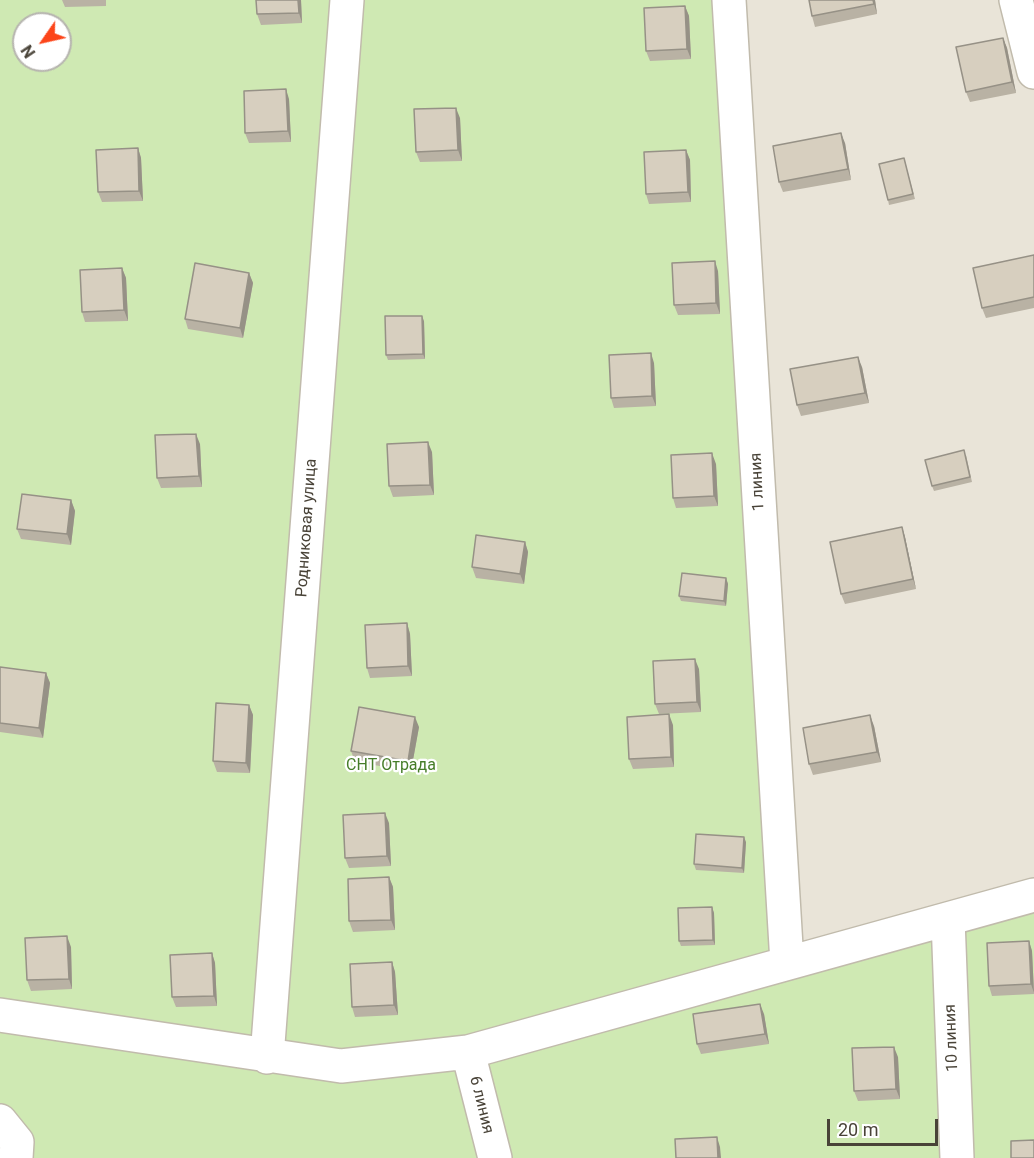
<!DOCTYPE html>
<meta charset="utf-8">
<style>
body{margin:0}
#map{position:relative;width:1034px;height:1158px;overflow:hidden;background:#f5f2ea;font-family:Roboto,sans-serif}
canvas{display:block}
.north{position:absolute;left:12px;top:12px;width:60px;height:60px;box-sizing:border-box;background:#fff;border:2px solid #b6b4af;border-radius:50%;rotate:236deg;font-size:16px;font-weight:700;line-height:24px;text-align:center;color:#494338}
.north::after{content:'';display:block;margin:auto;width:21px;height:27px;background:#fc451a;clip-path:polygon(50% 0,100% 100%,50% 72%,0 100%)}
.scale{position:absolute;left:827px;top:1119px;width:111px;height:27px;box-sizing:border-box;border:3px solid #494338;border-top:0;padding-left:8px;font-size:18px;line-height:21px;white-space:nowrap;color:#494338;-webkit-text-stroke:4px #fff;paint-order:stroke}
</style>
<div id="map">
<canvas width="1034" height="1158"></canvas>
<div class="north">N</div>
<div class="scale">20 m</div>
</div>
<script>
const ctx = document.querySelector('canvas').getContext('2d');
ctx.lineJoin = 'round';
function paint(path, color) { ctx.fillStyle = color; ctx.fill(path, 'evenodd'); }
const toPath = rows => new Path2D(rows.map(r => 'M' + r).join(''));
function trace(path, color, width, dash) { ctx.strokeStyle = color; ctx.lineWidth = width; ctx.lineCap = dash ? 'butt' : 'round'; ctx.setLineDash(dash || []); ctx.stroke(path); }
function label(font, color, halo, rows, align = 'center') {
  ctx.font = font + ' Roboto,sans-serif'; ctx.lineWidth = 4.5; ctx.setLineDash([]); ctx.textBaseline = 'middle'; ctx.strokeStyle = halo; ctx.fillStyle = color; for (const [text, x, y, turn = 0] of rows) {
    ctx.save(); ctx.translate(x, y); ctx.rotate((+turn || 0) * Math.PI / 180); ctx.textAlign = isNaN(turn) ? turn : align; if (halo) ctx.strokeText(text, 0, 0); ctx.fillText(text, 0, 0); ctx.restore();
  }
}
paint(toPath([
 [742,0,1034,0,1034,901,794,948]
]), '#e9e4d8');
paint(toPath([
 [0,0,742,0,794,947,1034,901,1034,1158,0,1158],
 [24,24,60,24,60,60,24,60]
]), '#cfe9b3');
const street = toPath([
 [729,0,787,963],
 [1016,0,1034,72],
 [948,919,957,1158],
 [0,1015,341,1066,468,1052,1034,895],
 [468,1052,495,1158],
 [267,1057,347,0],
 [0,1121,17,1142,16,1158]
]);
trace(street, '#c1bbac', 36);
trace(street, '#fff', 33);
paint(toPath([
 [62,0,106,0,106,6,65,7],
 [256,0,301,0,302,23,261,25,257,14],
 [809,0,875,0,877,14,815,27,812,16],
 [685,6,689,16,691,59,650,61,646,51],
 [1003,38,1007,48,1016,93,970,102,966,92],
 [289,99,291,142,249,143,245,133],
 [460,118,462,161,420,162,416,152],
 [845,143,851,180,783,192,779,182],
 [138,148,141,158,143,201,102,202,98,192],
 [686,150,690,160,691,202,649,204,646,194],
 [904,158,915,199,889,205,888,200],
 [1034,255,1034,308,986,318,982,308],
 [122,268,126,278,128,321,85,322,82,312],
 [718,271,720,314,678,315,674,305],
 [249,273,253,283,243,338,188,329,185,319],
 [424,321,425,359,388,360,386,355],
 [654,363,656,406,614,408,611,398],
 [862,367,869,403,801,416,797,405],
 [200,444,202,487,161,488,157,478],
 [432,452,434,495,393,497,389,486],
 [966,455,972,482,934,491,932,486],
 [716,464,718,506,676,508,673,498],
 [71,500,75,511,71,545,21,539,17,529],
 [902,527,905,537,916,589,845,604,841,594],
 [525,542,528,552,524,584,476,578,472,567],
 [726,578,728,584,726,606,681,601,679,596],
 [407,623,410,634,412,676,370,678,367,668],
 [0,667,46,673,50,683,43,738,0,732],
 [699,669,701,712,659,714,655,704],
 [249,705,253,715,250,773,217,772,213,761],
 [673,725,674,767,633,769,629,759],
 [874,726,881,762,813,775,809,764],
 [419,727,411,771,355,762,351,751],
 [389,823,391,866,349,868,345,858],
 [746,842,744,873,696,870,694,864],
 [389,877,393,887,395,930,353,932,349,921],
 [712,907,714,913,715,945,681,946,679,941],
 [1029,941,1032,951,1034,994,992,996,989,986],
 [71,947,72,989,31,991,27,980],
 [212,953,215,963,217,1006,176,1007,172,997],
 [392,962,395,972,398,1015,355,1017,352,1007],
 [764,1014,769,1044,701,1054,697,1044],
 [898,1057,900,1099,858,1101,854,1091]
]), '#b9b2a4');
paint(toPath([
 [298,0,301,0,302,23,299,13],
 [873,0,875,0,877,14,874,4],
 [685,6,689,16,691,59,687,49],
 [1003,38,1007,48,1016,93,1012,82],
 [286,89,289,99,291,142,288,131],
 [456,108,460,118,462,161,458,150],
 [841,133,845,143,851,180,848,169],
 [138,148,141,158,143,201,139,191],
 [686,150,690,160,691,202,688,192],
 [715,261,718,271,720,314,716,303],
 [122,268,126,278,128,321,124,310],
 [249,273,253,283,243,338,240,328],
 [422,316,424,321,425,359,423,354],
 [651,353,654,363,656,406,652,396],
 [858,357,862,367,869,403,865,393],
 [196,434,200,444,202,487,199,476],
 [428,442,432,452,434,495,430,485],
 [712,453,716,464,718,506,714,496],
 [71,500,75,511,71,545,67,534],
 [902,527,905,537,916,589,913,579],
 [525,542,528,552,524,584,520,574],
 [726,578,728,584,726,606,724,601],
 [407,623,410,634,412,676,408,666],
 [695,659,699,669,701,712,697,702],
 [46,673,50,683,43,738,39,728],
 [249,705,253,715,250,773,246,763],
 [669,714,673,725,674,767,671,757],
 [870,715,874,726,881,762,877,752],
 [415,717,419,727,411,771,408,761],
 [385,813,389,823,391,866,387,856],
 [744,837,746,842,744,873,742,868],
 [389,877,393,887,395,930,391,920],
 [712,907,714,913,715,945,713,940],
 [67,936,71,947,72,989,69,979],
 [1029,941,1032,951,1034,993,1031,984],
 [212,953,215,963,217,1006,214,996],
 [392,962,395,972,398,1015,394,1005],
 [760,1004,764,1014,769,1044,765,1034],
 [894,1047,898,1057,900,1099,896,1089],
 [717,1137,720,1147,721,1158,718,1158]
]), '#969186');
const building = toPath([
 [256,0,298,0,299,13,257,14,256,0],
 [809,0,873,0,874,4,812,16,809,0],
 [685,6,687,49,646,51,644,8,685,6],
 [1003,38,1012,82,966,92,956,47,1003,38],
 [286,89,288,131,245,133,244,91,286,89],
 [456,108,458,150,416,152,414,109,456,108],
 [841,133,848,169,779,182,773,146,841,133],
 [138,148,139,191,98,192,96,150,138,148],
 [686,150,688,192,646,194,644,152,686,150],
 [904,158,913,194,888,200,879,164,904,158],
 [1034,255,1034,297,982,308,973,268,1034,255],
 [715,261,716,303,674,305,672,263,715,261],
 [195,263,249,273,240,328,185,319,195,263],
 [122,268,124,310,82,312,80,270,122,268],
 [385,316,422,316,423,354,386,355,385,316],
 [651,353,652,396,611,398,609,355,651,353],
 [858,357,865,393,797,405,790,369,858,357],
 [196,434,199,476,157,478,155,435,196,434],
 [428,442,430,485,389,486,387,444,428,442],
 [964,450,970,477,932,486,925,460,964,450],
 [712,453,714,496,673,498,671,455,712,453],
 [22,494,71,500,67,534,17,529,22,494],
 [902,527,913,579,841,594,830,542,902,527],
 [476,535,525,542,520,574,472,567,476,535],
 [682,573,726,578,724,601,679,596,682,573],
 [407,623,408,666,367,668,365,625,407,623],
 [695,659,697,702,655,704,653,661,695,659],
 [0,667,46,673,39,728,0,723,0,667],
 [216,703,249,705,246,763,213,761,216,703],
 [359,707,415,717,408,761,351,751,359,707],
 [669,714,671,757,629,759,627,717,669,714],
 [870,715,877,752,809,764,803,728,870,715],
 [385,813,387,856,345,858,343,815,385,813],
 [696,834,744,837,742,868,694,864,696,834],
 [389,877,391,920,349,921,348,879,389,877],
 [712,907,713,940,679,941,678,908,712,907],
 [67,936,69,979,27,980,25,938,67,936],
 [1029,941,1031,984,989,986,987,943,1029,941],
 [212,953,214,996,172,997,170,955,212,953],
 [392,962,394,1005,352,1007,350,964,392,962],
 [760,1004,765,1034,697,1044,693,1014,760,1004],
 [894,1047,896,1089,854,1091,852,1048,894,1047],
 [717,1137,718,1158,676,1158,675,1139,717,1137],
 [1034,1140,1034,1158,1011,1158,1011,1141,1034,1140]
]);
paint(building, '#d7cfbf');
trace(building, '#969186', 1.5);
label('16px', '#494338', '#fff', [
 ["1 линия",758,482,-93],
 ["Родниковая улица",307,528,-86],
 ["10 линия",952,1038,-92],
 ["6 линия",481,1105,76]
]);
label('16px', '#467d29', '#fff', [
 ["СНТ Отрада",391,766]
]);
</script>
